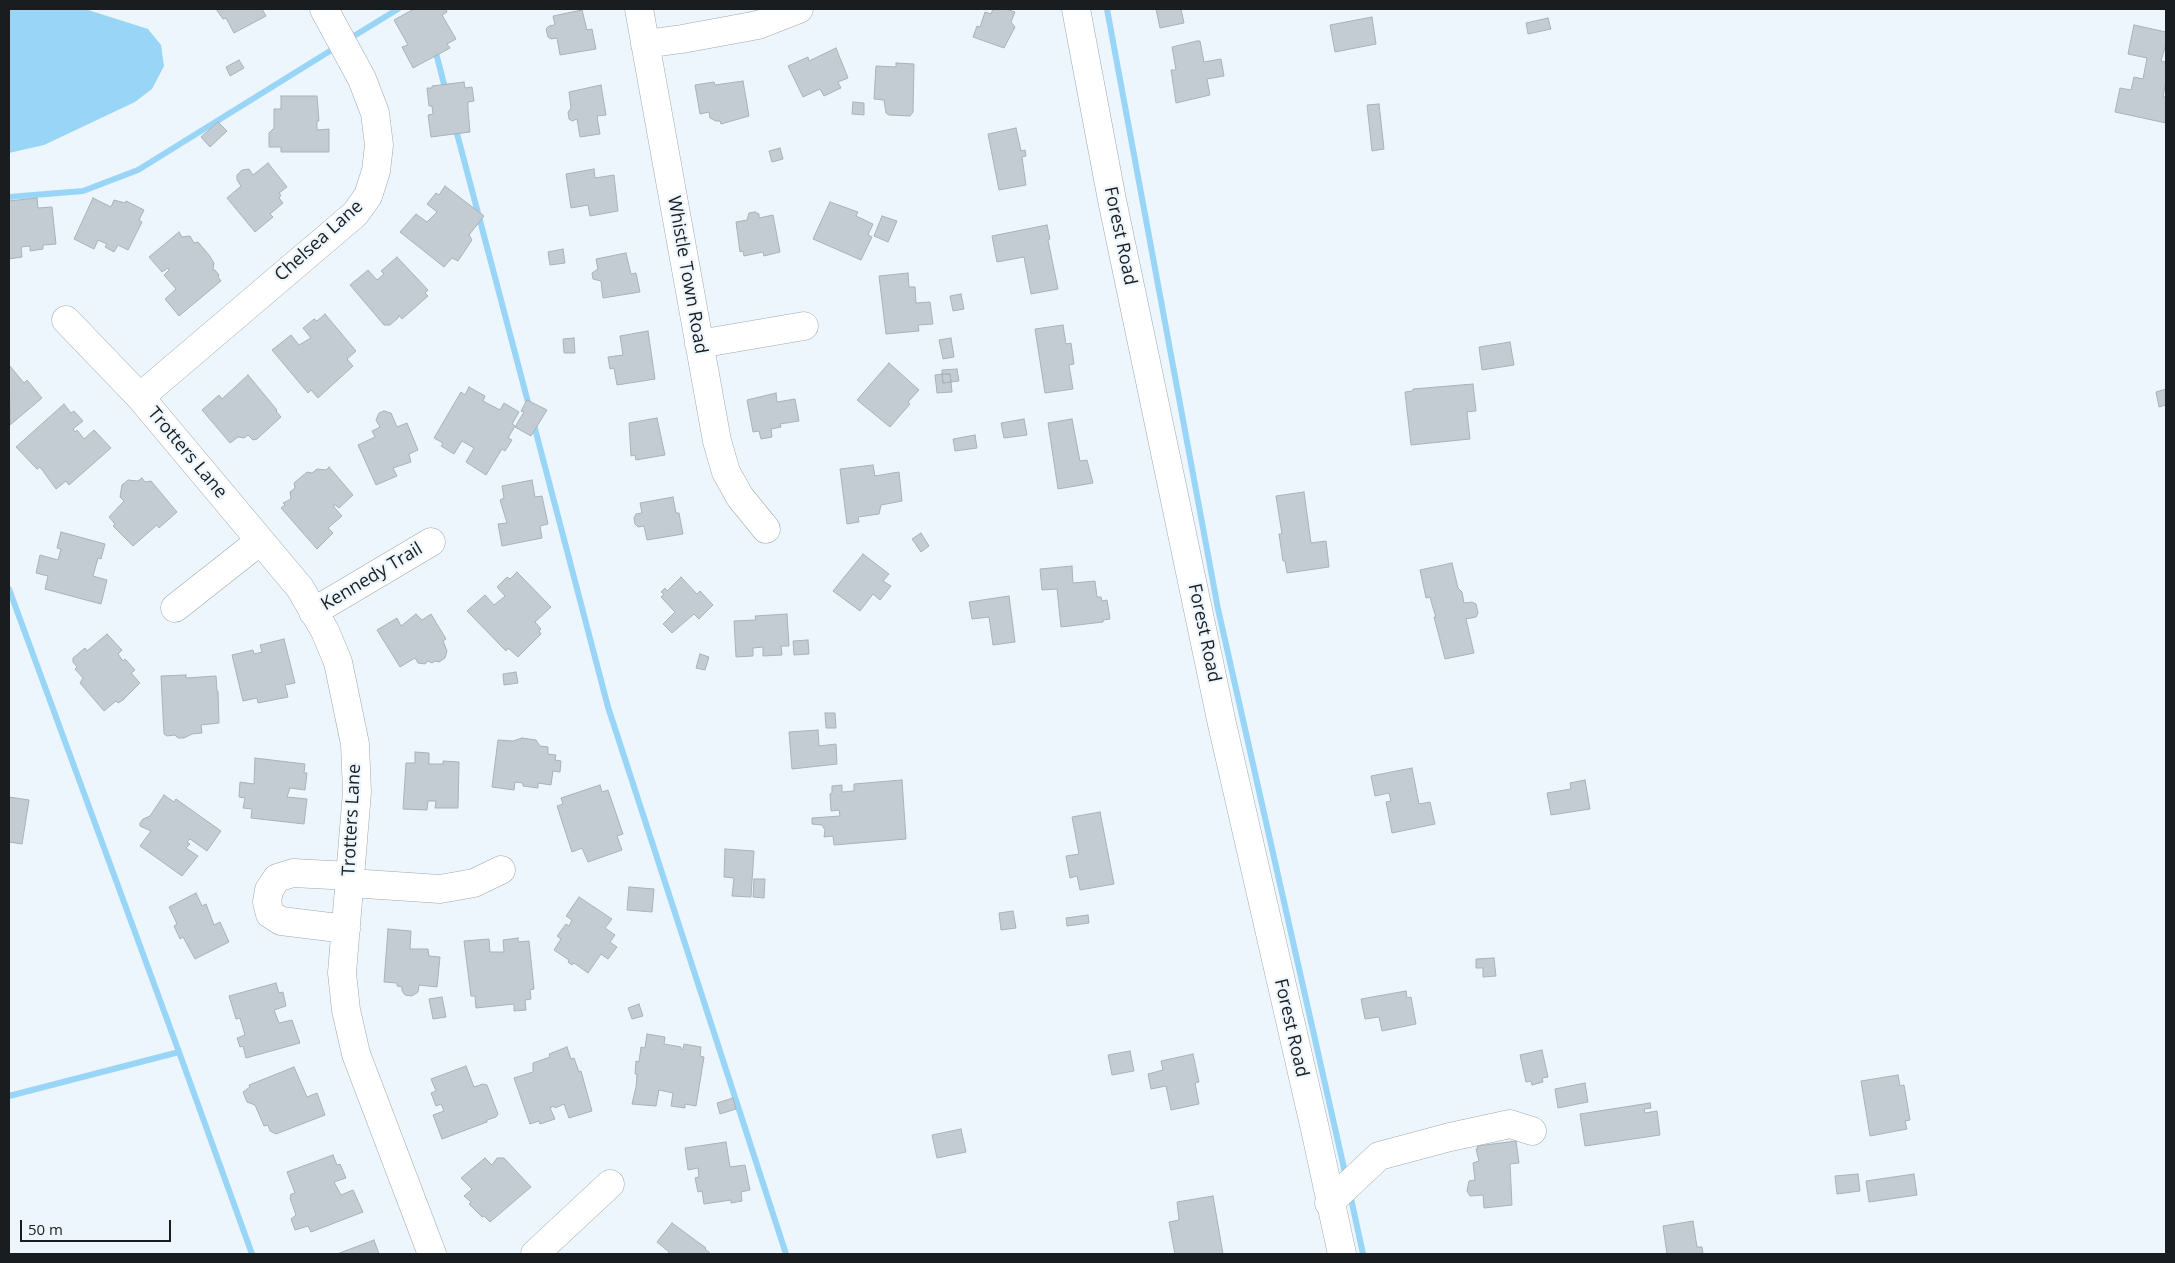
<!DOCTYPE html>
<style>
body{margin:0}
#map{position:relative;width:2175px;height:1263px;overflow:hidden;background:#edf6fc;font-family:"Open Sans",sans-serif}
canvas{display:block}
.frame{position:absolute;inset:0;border:10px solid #1a1d1f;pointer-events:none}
.scale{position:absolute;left:20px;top:1220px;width:151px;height:22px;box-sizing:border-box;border:2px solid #1a1d1f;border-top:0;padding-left:6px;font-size:15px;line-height:18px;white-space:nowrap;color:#1a1d1f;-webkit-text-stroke:4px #edf6fc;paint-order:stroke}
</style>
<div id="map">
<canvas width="2175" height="1263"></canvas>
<div class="frame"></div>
<div class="scale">50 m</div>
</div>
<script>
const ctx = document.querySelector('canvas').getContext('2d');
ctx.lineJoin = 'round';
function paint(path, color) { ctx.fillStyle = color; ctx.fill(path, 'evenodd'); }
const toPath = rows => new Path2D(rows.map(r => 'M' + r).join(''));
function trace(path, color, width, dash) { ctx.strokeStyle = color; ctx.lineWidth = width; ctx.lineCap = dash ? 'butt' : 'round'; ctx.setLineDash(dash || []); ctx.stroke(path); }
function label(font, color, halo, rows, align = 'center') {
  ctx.font = font + ' "Open Sans",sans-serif'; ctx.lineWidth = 4.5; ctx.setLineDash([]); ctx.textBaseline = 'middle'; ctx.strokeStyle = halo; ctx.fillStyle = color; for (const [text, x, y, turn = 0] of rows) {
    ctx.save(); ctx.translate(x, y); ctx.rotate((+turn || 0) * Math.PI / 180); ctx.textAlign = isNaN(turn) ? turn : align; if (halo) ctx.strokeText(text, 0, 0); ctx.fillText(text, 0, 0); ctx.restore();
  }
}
paint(toPath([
 [9,9,85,9,148,29,161,45,164,66,152,89,135,102,44,145,9,153]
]), '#99d5f7');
trace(toPath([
 [1107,9,1218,609,1346,1177],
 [349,39,398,9],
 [435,49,446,92],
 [455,126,529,406],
 [9,197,83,191,138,170,338,46],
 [533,421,608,707,786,1254],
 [9,589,179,1052,252,1254],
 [9,1096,179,1052],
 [1350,1194,1363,1254]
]), '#99d5f7', 6);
const building = toPath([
 [216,9,262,9,266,16,234,33,226,18,223,19,216,9],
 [414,9,446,9,447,12,442,15,456,39,447,44,450,48,413,68,402,47,408,45,394,20,414,9],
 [993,9,1006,9,1015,12,1011,22,1015,27,1004,48,973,37,977,26,980,27,985,12,991,14,993,9],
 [1156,9,1181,9,1184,23,1160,28,1156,9],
 [582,10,587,30,592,29,596,49,560,55,557,38,551,39,548,37,546,29,549,26,555,25,553,16,582,10],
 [1372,17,1376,44,1335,52,1330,25,1372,17],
 [1548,18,1551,29,1528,34,1526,23,1548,18],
 [2134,25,2166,32,2166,44,2161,61,2166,62,2166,80,2163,97,2166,97,2166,123,2115,112,2120,88,2131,90,2134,77,2143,79,2147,58,2128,54,2134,25],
 [1197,41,1200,41,1204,62,1221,59,1224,76,1207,79,1210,95,1176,103,1171,70,1176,70,1172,47,1197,41],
 [836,48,848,78,838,82,841,88,824,96,820,89,803,97,788,66,808,57,809,61,836,48],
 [239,60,244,68,230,76,226,67,239,60],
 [896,63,914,64,913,112,910,116,889,115,886,113,884,100,874,99,876,66,896,67,896,63],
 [743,81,749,116,721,124,720,121,716,121,710,118,709,112,700,114,695,85,714,82,715,85,743,81],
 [464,82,465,88,472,87,474,101,468,102,468,109,470,132,431,137,428,115,433,114,432,106,429,106,427,88,432,88,432,86,464,82],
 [601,85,606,115,597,116,600,134,580,137,577,119,572,121,569,119,568,112,571,108,569,92,601,85],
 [281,96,317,96,319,121,317,121,317,130,329,129,329,152,281,152,281,147,269,147,269,133,274,128,274,109,281,109,281,96],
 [853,102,864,103,864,115,852,114,853,102],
 [1379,104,1384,149,1372,151,1367,105,1379,104],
 [218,122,227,131,210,147,201,137,218,122],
 [1016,128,1021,151,1025,150,1026,156,1022,157,1026,185,999,190,988,134,1016,128],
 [780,148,783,159,772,162,769,151,780,148],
 [268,163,287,187,279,193,281,195,279,198,283,203,270,214,273,217,255,232,227,198,241,186,237,180,237,175,242,170,249,169,253,175,268,163],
 [594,169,595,178,614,175,618,211,590,216,588,205,571,208,566,174,594,169],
 [445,186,484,216,469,235,472,240,458,261,452,258,444,267,400,232,416,214,427,222,437,212,427,204,436,193,439,195,445,186],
 [37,198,38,208,52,207,56,244,43,245,43,249,30,251,30,246,21,247,22,257,9,259,9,201,37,198],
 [93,198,111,207,114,200,125,203,126,201,144,210,139,220,142,222,128,250,118,245,114,252,105,247,107,244,98,240,94,249,74,239,93,198],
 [830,202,858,212,856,216,873,224,868,235,872,237,861,260,813,239,830,202],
 [755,212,759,214,759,218,773,215,780,252,764,256,763,252,744,256,743,251,740,252,736,222,747,220,749,213,755,212],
 [882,216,897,221,888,242,874,236,882,216],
 [1047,225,1050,239,1048,240,1058,289,1031,294,1024,257,997,262,992,236,1047,225],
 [179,232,182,237,190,236,194,243,198,242,209,255,214,263,213,270,215,270,219,275,218,277,221,281,179,316,165,299,176,289,164,275,169,270,168,268,162,272,149,257,179,232],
 [563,249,565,263,550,265,548,252,563,249],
 [626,253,631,274,636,273,640,292,603,298,601,281,593,279,592,273,598,269,596,259,626,253],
 [397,257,428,290,425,293,428,296,402,319,399,315,398,318,390,325,384,325,350,285,368,270,377,280,384,274,381,271,397,257],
 [908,273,909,287,915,287,916,303,930,302,933,324,918,325,919,331,886,334,879,276,908,273],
 [961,294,964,309,953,311,950,296,961,294],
 [325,314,356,351,347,359,353,366,318,398,311,390,308,393,272,350,291,335,299,345,309,339,311,338,303,328,314,319,317,321,325,314],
 [1063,325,1066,344,1071,343,1074,364,1069,365,1073,389,1045,393,1035,329,1063,325],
 [648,331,655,379,617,385,614,368,610,369,608,357,623,355,620,336,648,331],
 [574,338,575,353,564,353,563,339,574,338],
 [951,338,954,357,943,359,939,340,951,338],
 [1510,342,1514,365,1482,370,1479,347,1510,342],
 [889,363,919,390,908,402,910,404,890,427,857,400,889,363],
 [9,365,24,383,27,380,42,398,10,425,9,365],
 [957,369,959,381,951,382,950,374,942,374,942,370,957,369],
 [942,374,950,374,951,382,943,383,942,374],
 [942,374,943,383,951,382,952,392,937,393,935,375,942,374],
 [248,375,277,410,276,411,281,417,257,439,253,440,248,435,244,438,238,437,230,443,202,410,219,395,222,399,248,375],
 [1473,384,1476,411,1467,412,1470,439,1411,445,1405,392,1413,391,1413,389,1473,384],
 [469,387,485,396,483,401,500,410,504,403,519,412,512,424,515,426,508,438,512,440,505,451,502,449,486,475,466,462,474,448,462,441,454,454,441,446,443,443,434,438,461,392,465,395,469,387],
 [2166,389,2166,405,2159,407,2156,392,2166,389],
 [776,393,777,402,795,399,799,421,780,424,781,427,771,429,772,437,761,439,759,431,753,432,747,400,776,393],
 [527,400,547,410,531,436,515,427,524,412,521,411,527,400],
 [64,404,71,413,74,411,83,421,73,429,75,432,77,430,84,439,94,430,111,448,69,485,66,481,56,489,40,467,37,469,16,447,64,404],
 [384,411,391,413,397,427,407,423,418,450,409,454,411,462,393,468,397,476,376,485,358,445,375,437,372,431,380,427,376,420,379,413,384,411],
 [657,418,665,455,636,460,635,455,631,456,629,423,657,418],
 [1024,419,1027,435,1004,438,1001,423,1024,419],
 [1072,419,1080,461,1087,460,1093,483,1058,489,1048,423,1072,419],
 [975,435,977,448,955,451,953,439,975,435],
 [873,465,875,476,899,472,902,501,881,505,879,514,858,517,859,522,847,524,840,469,873,465],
 [329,467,353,495,339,508,334,504,334,507,342,516,328,528,333,533,317,549,281,508,285,505,283,503,291,499,290,492,295,488,294,483,307,472,312,473,317,469,326,470,329,467],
 [142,478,145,482,151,481,177,512,159,528,157,525,133,546,113,526,115,524,109,517,124,501,120,497,122,485,128,480,138,481,142,478],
 [532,480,535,497,542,496,548,524,540,526,542,538,502,546,498,524,507,523,500,500,504,498,502,486,532,480],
 [1304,492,1311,543,1326,541,1329,567,1287,573,1285,561,1283,561,1279,534,1282,534,1276,496,1304,492],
 [673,497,676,513,679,513,683,534,647,540,644,526,638,527,635,524,634,518,636,514,642,513,640,503,673,497],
 [61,532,105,544,101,559,98,558,93,576,107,580,101,604,45,589,48,576,36,573,40,555,58,560,61,549,57,548,61,532],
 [921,533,929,546,921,552,912,539,921,533],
 [863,554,889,574,883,581,891,586,880,600,873,594,860,611,833,591,863,554],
 [1452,563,1458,588,1462,592,1464,603,1472,602,1476,604,1478,613,1476,617,1466,619,1474,653,1445,659,1434,617,1436,617,1433,608,1430,597,1426,598,1420,570,1452,563],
 [1072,566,1073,583,1095,581,1097,597,1101,597,1102,601,1107,600,1110,619,1103,620,1103,622,1061,627,1057,589,1042,590,1040,569,1072,566],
 [517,572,551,607,535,622,541,629,539,631,541,634,518,657,508,648,506,651,467,611,485,595,494,605,504,597,505,596,497,587,507,577,510,579,517,572],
 [681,577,697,594,700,591,713,605,699,619,694,614,672,633,663,624,675,612,661,597,664,594,661,592,665,588,667,591,681,577],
 [1009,596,1015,642,993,645,989,617,972,619,969,602,1009,596],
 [416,614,422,620,431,614,446,639,443,641,447,651,445,658,439,662,435,661,432,663,428,661,425,664,418,663,415,658,400,667,377,630,397,618,401,626,416,614],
 [787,614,789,646,781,646,782,655,763,656,763,647,753,648,753,656,736,657,734,621,756,620,755,616,787,614],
 [107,634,122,650,118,654,123,661,125,659,135,670,131,673,140,683,123,700,118,703,116,701,104,711,80,683,83,678,75,669,77,667,73,662,73,658,85,648,87,651,107,634],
 [284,639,295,683,285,685,288,697,258,703,257,698,243,701,232,655,253,650,254,654,262,652,260,645,284,639],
 [808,640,809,654,794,655,793,641,808,640],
 [700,654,709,657,705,670,696,668,700,654],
 [516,672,518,683,504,685,503,674,516,672],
 [186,675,186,678,216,676,217,691,218,691,219,723,201,725,202,733,192,734,184,738,178,738,175,735,167,736,164,734,161,676,186,675],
 [825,713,835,713,836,728,826,728,825,713],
 [818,730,819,746,836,744,837,764,792,769,789,732,818,730],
 [522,738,536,740,540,746,548,747,548,754,556,755,555,760,561,761,560,772,553,771,551,785,538,783,538,788,523,786,523,783,515,782,514,790,492,787,498,740,513,741,522,738],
 [415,752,429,753,429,764,443,764,443,761,459,762,458,808,435,808,436,801,428,801,427,810,403,809,406,763,415,763,415,752],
 [255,758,305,764,304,773,307,773,305,790,290,788,287,797,307,799,304,824,251,818,252,809,243,808,245,798,239,797,240,782,254,784,255,758],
 [1412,768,1419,804,1430,802,1435,824,1392,833,1386,802,1391,801,1389,793,1375,796,1371,776,1412,768],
 [902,780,906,839,834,845,833,836,824,837,825,830,822,825,812,824,812,818,840,816,839,810,831,811,830,794,832,793,832,786,842,785,842,792,854,791,854,784,902,780],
 [1585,780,1590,809,1551,815,1547,793,1571,789,1570,783,1585,780],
 [600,785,602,792,608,790,623,834,617,836,622,850,588,862,582,848,572,852,557,806,563,804,561,798,600,785],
 [164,795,174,802,176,799,221,831,207,851,190,839,187,842,190,844,186,848,198,856,182,876,140,846,151,831,140,826,140,823,143,819,150,816,164,795],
 [9,797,29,800,22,844,9,842,9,797],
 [1100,812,1114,884,1080,890,1077,876,1070,878,1066,856,1079,854,1072,817,1100,812],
 [725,849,754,851,751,897,732,896,734,878,724,877,725,849],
 [754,879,765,879,764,898,753,897,754,879],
 [629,887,654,889,652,912,627,910,629,887],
 [196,893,202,906,206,904,214,925,220,922,229,942,195,959,183,937,180,939,174,926,177,924,169,907,196,893],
 [579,897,612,919,605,928,615,935,610,942,617,947,608,959,601,954,588,973,574,963,572,965,568,962,569,960,554,950,561,939,557,936,566,924,569,926,572,920,566,916,579,897],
 [1013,911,1016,928,1001,930,999,913,1013,911],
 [1088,915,1089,923,1067,926,1066,918,1088,915],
 [388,929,411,931,410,949,428,949,429,956,440,957,437,987,419,985,418,992,412,996,405,995,402,991,402,987,397,986,397,983,384,982,388,929],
 [518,938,518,942,529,941,534,989,530,990,531,999,525,1000,526,1010,514,1011,514,1004,476,1008,475,996,471,996,464,941,489,939,490,952,504,952,503,940,518,938],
 [1494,958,1496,976,1483,977,1483,968,1476,968,1476,959,1494,958],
 [276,983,279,993,283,992,286,1006,274,1010,279,1023,292,1020,300,1043,246,1058,243,1046,240,1047,237,1038,245,1035,240,1018,236,1019,229,996,276,983],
 [1406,991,1407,998,1411,997,1416,1024,1382,1031,1379,1017,1365,1019,1361,999,1406,991],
 [442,997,446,1017,433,1019,429,999,442,997],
 [639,1004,643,1016,632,1019,628,1008,639,1004],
 [647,1034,665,1037,664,1044,681,1047,681,1049,683,1050,684,1044,701,1047,700,1056,704,1057,696,1106,685,1104,685,1108,671,1106,673,1093,659,1090,656,1106,632,1104,636,1087,637,1074,635,1074,636,1061,639,1062,641,1047,645,1048,647,1034],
 [567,1047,571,1059,574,1058,579,1072,581,1071,592,1111,569,1118,564,1104,555,1108,554,1106,550,1108,555,1119,540,1124,539,1121,530,1124,514,1078,533,1072,533,1063,550,1057,549,1054,567,1047],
 [1542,1050,1548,1077,1542,1078,1543,1082,1532,1085,1531,1081,1526,1082,1520,1055,1542,1050],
 [1130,1051,1134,1071,1112,1075,1108,1055,1130,1051],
 [1193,1054,1199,1082,1195,1083,1199,1104,1171,1110,1166,1086,1151,1089,1148,1074,1163,1070,1161,1061,1193,1054],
 [466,1066,474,1087,483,1084,487,1085,498,1114,496,1117,487,1120,487,1122,442,1139,433,1115,444,1111,441,1104,436,1106,431,1093,436,1091,431,1079,466,1066],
 [294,1067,307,1097,317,1093,325,1115,276,1134,270,1131,268,1125,264,1126,255,1105,247,1102,243,1092,250,1087,249,1085,294,1067],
 [1898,1075,1900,1086,1904,1085,1910,1120,1905,1121,1907,1129,1870,1136,1861,1081,1898,1075],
 [1585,1083,1588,1102,1558,1108,1555,1089,1585,1083],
 [733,1098,736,1109,720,1114,717,1103,733,1098],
 [1650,1103,1651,1108,1644,1109,1645,1113,1657,1111,1660,1135,1585,1146,1580,1114,1650,1103],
 [961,1129,966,1152,937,1158,932,1135,961,1129],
 [1516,1141,1519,1163,1510,1164,1512,1205,1484,1208,1483,1195,1470,1196,1467,1191,1469,1181,1475,1180,1473,1163,1479,1161,1476,1149,1478,1149,1477,1146,1516,1141],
 [726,1142,730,1167,745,1165,750,1190,741,1192,742,1201,731,1203,731,1200,704,1204,702,1191,698,1192,695,1178,699,1177,698,1168,688,1170,685,1148,726,1142],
 [333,1155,337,1165,340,1164,346,1178,334,1182,341,1195,353,1190,363,1212,311,1232,308,1226,295,1230,291,1219,296,1215,290,1198,291,1194,295,1193,287,1172,333,1155],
 [485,1158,492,1165,497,1158,504,1158,531,1187,490,1222,484,1216,482,1217,469,1204,471,1202,464,1196,472,1189,461,1178,485,1158],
 [1858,1174,1860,1191,1837,1194,1835,1176,1858,1174],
 [1914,1174,1917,1195,1869,1202,1866,1181,1914,1174],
 [1213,1196,1223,1254,1175,1254,1169,1222,1179,1220,1177,1202,1213,1196],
 [1693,1221,1697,1247,1702,1247,1703,1254,1667,1254,1663,1226,1693,1221],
 [672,1223,706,1248,705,1249,711,1254,668,1254,669,1252,657,1242,672,1223],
 [374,1240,379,1254,337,1254,374,1240]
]);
paint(building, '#c3ccd2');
trace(building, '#a9b2b8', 1);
const minor = toPath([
 [639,9,717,441,726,472,740,497,766,529],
 [1076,9,1112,200,1222,724,1315,1129,1342,1254],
 [645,44,682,39,758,25,799,9],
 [66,320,140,397,300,588,325,631,338,662,355,744,357,792,342,973,346,1010,356,1054,432,1254],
 [699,344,804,326],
 [140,397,355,214,368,196,376,171,379,145,375,113,362,79,324,9],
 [175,608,260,541],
 [313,612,431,542],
 [350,883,440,889,474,883,501,870],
 [346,929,281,921,270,914,267,902,269,890,277,878,293,873,350,876],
 [1329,1203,1379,1156,1450,1137,1510,1124,1532,1131],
 [535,1254,610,1184]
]);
trace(minor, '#9fa8ae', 29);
trace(minor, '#fff', 28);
label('18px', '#1a1d1f', '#edf6fc', [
 ["Forest Road",1120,236,78],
 ["Chelsea Lane",319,241,-42],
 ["Whistle Town Road",687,275,80],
 ["Trotters Lane",187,453,50],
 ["Kennedy Trail",372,577,-31],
 ["Forest Road",1204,633,78],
 ["Trotters Lane",352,820,-87],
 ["Forest Road",1291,1028,77]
]);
</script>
